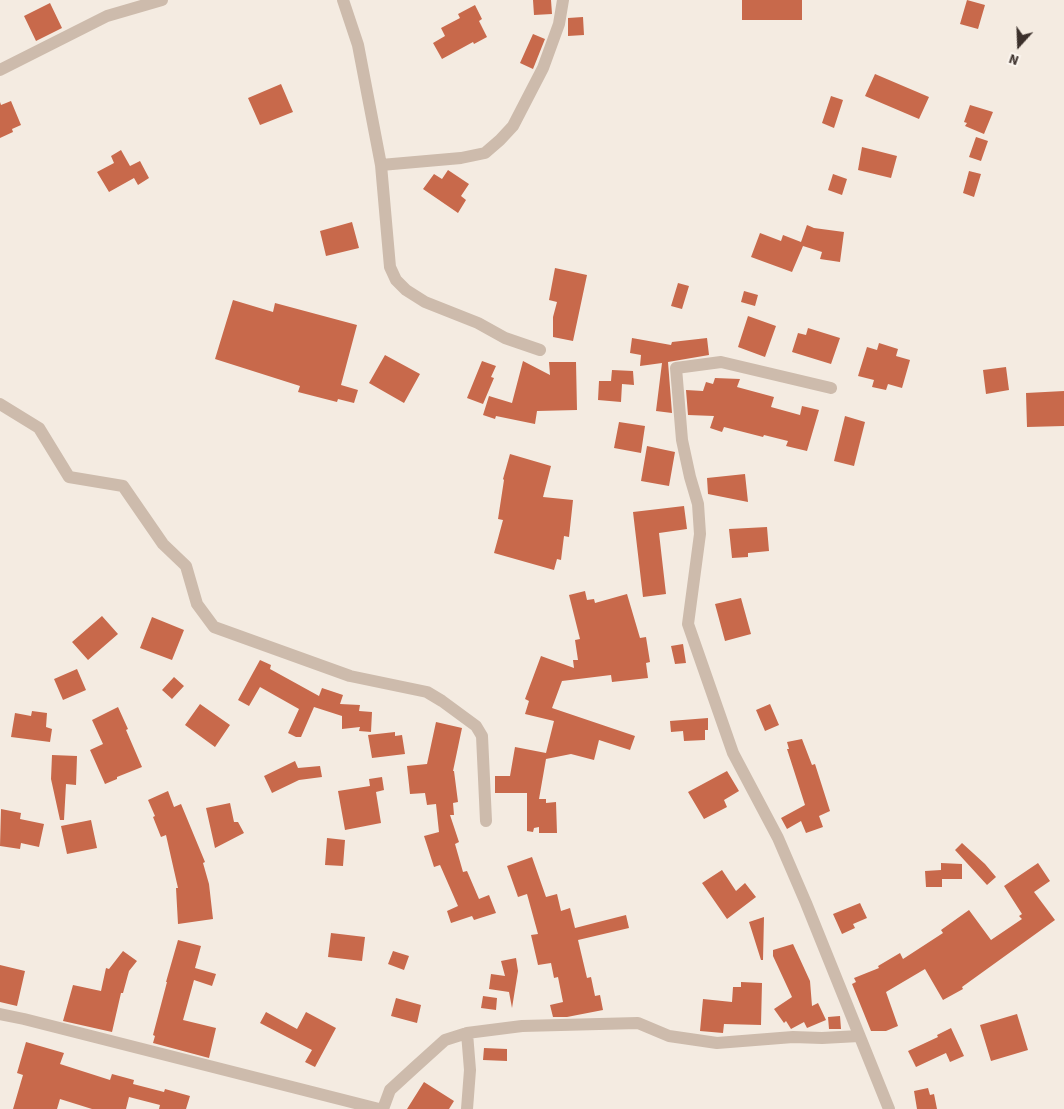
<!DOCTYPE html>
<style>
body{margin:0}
#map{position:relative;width:1064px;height:1109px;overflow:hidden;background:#f4ebe1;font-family:"Source Sans 3",sans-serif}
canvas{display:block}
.north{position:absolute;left:994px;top:20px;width:50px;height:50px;-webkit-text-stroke:4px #fbf5ee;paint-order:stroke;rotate:200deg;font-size:14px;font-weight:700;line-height:20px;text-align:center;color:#3b302b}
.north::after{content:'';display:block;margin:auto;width:18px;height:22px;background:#3b302b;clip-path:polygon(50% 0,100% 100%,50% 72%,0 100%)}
</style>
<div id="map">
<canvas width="1064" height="1109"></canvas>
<div class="north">N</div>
</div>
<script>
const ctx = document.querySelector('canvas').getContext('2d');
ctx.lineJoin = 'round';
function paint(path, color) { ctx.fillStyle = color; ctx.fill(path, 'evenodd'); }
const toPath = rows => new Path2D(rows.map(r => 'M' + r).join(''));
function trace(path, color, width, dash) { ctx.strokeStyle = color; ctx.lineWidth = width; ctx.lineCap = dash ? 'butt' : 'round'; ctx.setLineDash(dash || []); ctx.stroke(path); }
paint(toPath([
 [533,0,551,0,552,14,534,15],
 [742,0,802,0,802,20,742,20],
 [967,0,985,5,978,29,960,24],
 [50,3,62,28,36,41,24,16],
 [475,5,482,19,479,21,487,37,474,44,473,42,442,59,433,43,445,36,441,28,460,18,458,14],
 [583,17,584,35,568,36,568,18],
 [533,34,545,39,533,69,520,63],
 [875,74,929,97,919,119,865,96],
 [281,84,293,112,260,125,248,98],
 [831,96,843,100,834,128,822,123],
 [11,101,21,125,12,129,13,132,0,138,0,102,1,105],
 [970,105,993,112,984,134,965,126,967,123,964,122],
 [976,137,988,141,981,161,969,157],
 [862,147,897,156,891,178,858,170],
 [121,150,130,166,140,161,149,178,138,185,134,178,109,192,97,172,114,163,111,156],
 [448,170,469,184,461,196,466,200,458,213,423,189,434,174,442,179],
 [969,171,981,174,974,197,963,193],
 [833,174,847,179,842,195,828,190],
 [352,222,359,248,326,256,320,231],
 [807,225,814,228,844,232,840,262,820,259,822,252,803,246,792,272,751,257,760,233,781,241,783,235,801,242],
 [555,268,587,275,573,341,553,337,553,317,557,302,549,300],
 [678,283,689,286,682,309,671,306],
 [744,291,758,295,755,306,741,302],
 [233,300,273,312,275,303,357,325,341,385,358,390,354,403,338,399,337,402,298,392,300,386,215,359],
 [748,316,776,326,765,357,738,347],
 [808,328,840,338,831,364,792,352,798,333,806,335],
 [632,338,671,345,672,342,707,338,709,355,668,362,672,413,656,411,662,363,640,366,641,355,630,353],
 [879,343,898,349,896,356,910,360,902,388,888,384,886,390,872,387,874,380,858,376,867,347,877,350],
 [385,355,420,374,404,403,369,383],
 [482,361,496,366,491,377,494,378,483,404,467,398],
 [523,361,550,375,549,362,576,362,577,410,537,411,535,424,496,416,495,419,483,415,489,396,512,403],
 [1006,367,1009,390,986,394,983,370],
 [612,370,633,371,634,385,622,384,621,402,598,400,599,381,611,381],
 [715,378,740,379,737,387,774,397,771,407,800,415,802,406,819,410,807,451,786,446,788,441,764,435,763,437,724,427,722,432,710,428,714,416,688,415,686,390,703,391,706,382,713,384],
 [1064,391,1064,426,1027,427,1026,393],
 [845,416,865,422,854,466,834,461],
 [619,422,645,426,641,453,614,448],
 [647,446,675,452,669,486,641,481],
 [510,454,551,466,543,497,573,500,569,537,564,536,561,560,557,559,554,570,494,553,503,520,498,519,504,480,503,479],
 [745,474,748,502,708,494,707,478],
 [684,506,687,529,659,533,666,594,643,597,633,512],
 [767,527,769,551,748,553,748,557,732,558,729,529],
 [585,591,587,600,594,599,595,603,627,594,640,638,646,637,650,662,646,663,648,678,612,682,611,675,562,681,552,708,635,736,630,750,599,740,594,760,571,754,546,759,539,799,546,799,546,803,556,802,557,833,539,833,539,827,534,828,533,832,527,831,527,793,495,793,495,776,510,776,515,747,546,753,554,721,525,714,529,701,525,699,541,656,574,668,573,660,578,660,575,640,580,639,569,595],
 [741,598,751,634,725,641,715,604],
 [102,616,118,634,88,660,72,642],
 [152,617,184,630,172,660,140,648],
 [683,644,686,663,675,664,671,646],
 [260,660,271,665,270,669,319,696,322,688,343,695,340,704,360,705,359,711,372,712,371,732,359,731,360,727,342,729,342,716,314,707,301,737,296,737,288,733,299,709,260,687,249,706,238,700],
 [77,669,86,690,63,700,54,679],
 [174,677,184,686,172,699,162,690],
 [200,704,230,725,215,747,185,725],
 [770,704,779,725,765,731,756,710],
 [118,707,128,729,126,730,142,767,117,777,117,779,105,784,90,750,103,744,92,720],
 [32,711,47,713,46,727,52,729,50,742,11,737,15,713,31,716],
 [708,718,708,730,705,730,705,740,684,741,683,731,671,732,670,721],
 [436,722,462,728,453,771,454,771,458,802,453,803,454,815,450,815,459,842,455,844,463,872,467,871,479,899,489,895,496,913,474,920,472,916,451,923,447,911,458,906,440,865,434,867,424,836,439,832,436,804,427,805,425,793,410,794,407,766,427,764],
 [395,732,395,736,402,735,405,754,372,758,368,735],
 [802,739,812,765,815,764,830,811,819,816,823,827,806,833,801,821,787,829,781,818,805,805,787,749,789,749,787,742],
 [52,755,77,756,76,785,66,784,64,820,60,820,51,779],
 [295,761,298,768,320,766,322,777,299,780,272,793,264,776],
 [727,771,739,791,724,800,727,807,704,819,688,792],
 [382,777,384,790,376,792,381,823,345,830,338,791,370,786,369,779],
 [168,791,174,807,181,804,205,862,203,863,209,884,213,919,178,924,176,888,178,888,166,835,161,837,153,817,155,816,148,800],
 [230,803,234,822,238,822,244,833,215,848,206,808],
 [1,809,21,813,20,819,44,824,39,847,21,843,20,849,0,846],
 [91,820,97,848,67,854,61,826],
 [327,838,345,840,343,866,325,865],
 [962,843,985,864,996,877,987,885,955,850],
 [532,857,546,897,557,894,561,911,570,908,575,928,626,915,629,928,578,940,587,978,591,977,595,996,600,995,603,1010,567,1017,553,1017,550,1005,563,1002,558,977,554,978,551,963,538,965,531,935,538,934,527,894,518,897,507,866],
 [941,863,962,864,962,879,942,879,942,887,926,887,925,871,941,870],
 [1038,863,1050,881,1034,892,1055,920,962,987,963,989,943,1000,925,969,886,992,898,1026,886,1031,871,1031,852,984,856,982,854,978,879,968,878,966,900,953,903,959,943,933,941,930,969,910,991,940,1022,919,1019,916,1022,914,1004,886],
 [722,870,736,891,745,883,756,897,727,919,702,883],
 [860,903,867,918,853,924,855,928,842,934,833,914],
 [764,917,763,960,761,960,749,922],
 [331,933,365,937,362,961,328,957],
 [178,940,201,946,195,968,216,974,212,986,194,980,183,1020,216,1028,209,1058,153,1043,155,1036,153,1035,167,982,166,982],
 [793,944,810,981,812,1006,818,1003,826,1020,807,1028,804,1022,791,1029,786,1021,784,1023,774,1009,792,997,773,956,773,950],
 [123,951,137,961,129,971,123,993,121,993,112,1032,63,1021,73,985,101,991,106,968,109,969],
 [393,951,409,956,404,970,388,964],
 [516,958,518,971,512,1008,509,992,489,989,491,974,505,976,501,961],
 [0,965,25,971,17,1006,0,1002],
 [741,982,762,983,761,1025,724,1024,723,1033,700,1031,703,999,732,1002,733,987,741,987],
 [483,996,497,998,496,1010,481,1008],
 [396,998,421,1005,417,1023,391,1016],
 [266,1012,297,1029,306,1012,336,1028,315,1067,305,1062,312,1050,260,1023],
 [1017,1014,1028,1050,991,1061,980,1025],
 [840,1016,841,1029,829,1029,828,1017],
 [951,1028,964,1056,950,1062,946,1053,916,1067,908,1051,938,1037,937,1035],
 [26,1042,64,1053,60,1064,110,1080,112,1074,134,1080,133,1084,164,1092,165,1089,190,1096,186,1109,159,1109,160,1105,129,1097,126,1109,92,1109,60,1099,57,1109,13,1109,23,1075,17,1073],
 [484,1048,507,1049,507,1061,483,1060],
 [424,1082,454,1101,449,1109,407,1109],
 [928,1088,930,1095,934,1094,937,1109,917,1109,914,1091]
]), '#c8694b');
trace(toPath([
 [343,0,358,45,381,165,390,267,396,280,406,290,425,302,478,323,505,338,540,350],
 [0,70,107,16,162,0],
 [381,165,461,158,485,153,500,140,513,126,543,68,559,24,563,0],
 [831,388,721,362,676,368,682,440,690,477,698,504,700,534,688,624,733,753,778,838,806,903,889,1109],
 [0,404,39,428,69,477,123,486,163,544,186,566,197,604,214,627,350,676,427,692,442,701,476,726,482,736,486,821],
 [0,1014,24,1019,379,1109],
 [383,1109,390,1090,414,1068,445,1040,467,1033,522,1026,638,1023,669,1036,717,1043,793,1037,822,1038,859,1036],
 [467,1109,470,1070,467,1033]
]), '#cdbbac', 12);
</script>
